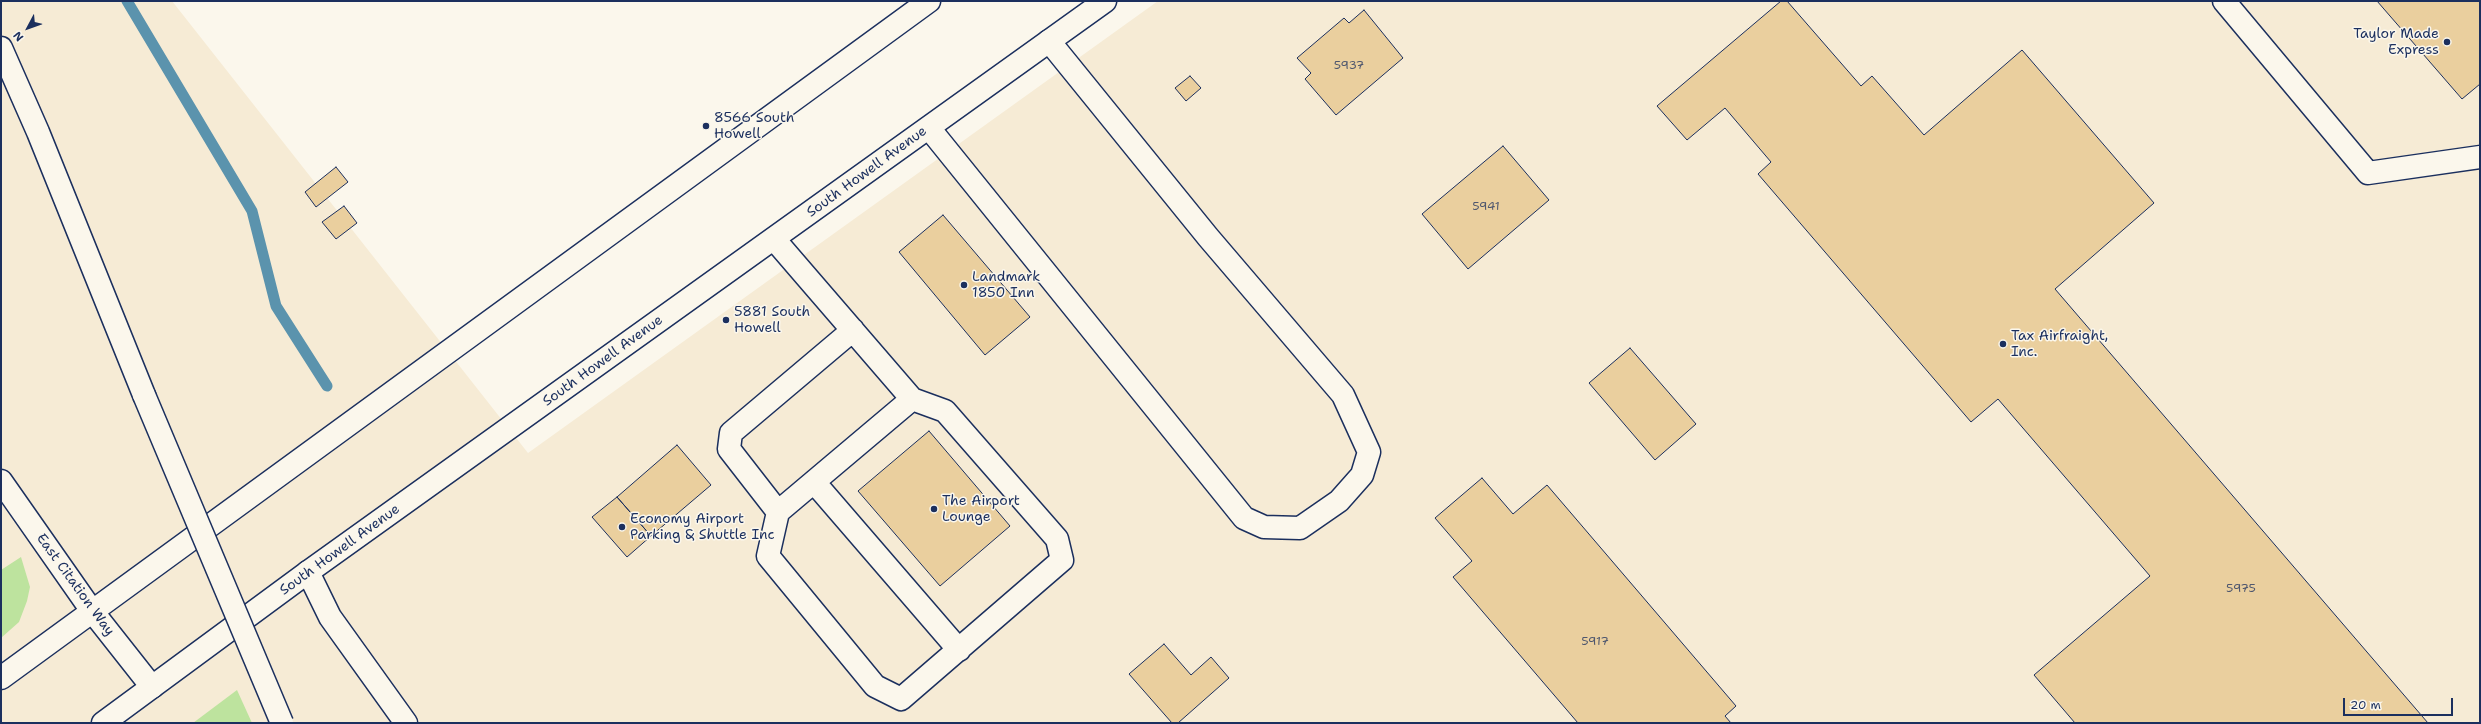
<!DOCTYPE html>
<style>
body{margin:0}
#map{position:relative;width:2481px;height:724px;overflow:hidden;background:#fbf7ec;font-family:"Shantell Sans",sans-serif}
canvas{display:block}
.frame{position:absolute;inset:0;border:2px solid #1b2f5e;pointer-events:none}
.north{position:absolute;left:8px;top:8px;width:40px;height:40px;-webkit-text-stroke:3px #fbf7ec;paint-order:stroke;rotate:229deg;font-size:11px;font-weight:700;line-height:16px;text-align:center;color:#1b2f5e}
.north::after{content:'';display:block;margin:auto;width:14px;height:18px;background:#1b2f5e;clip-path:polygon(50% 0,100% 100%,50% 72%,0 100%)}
.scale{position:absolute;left:2343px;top:698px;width:110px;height:18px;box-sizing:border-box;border:2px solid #1b2f5e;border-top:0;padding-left:5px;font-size:12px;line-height:14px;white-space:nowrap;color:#1b2f5e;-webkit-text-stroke:3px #fbf7ec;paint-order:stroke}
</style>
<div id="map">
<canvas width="2481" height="724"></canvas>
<div class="frame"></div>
<div class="north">N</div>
<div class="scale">20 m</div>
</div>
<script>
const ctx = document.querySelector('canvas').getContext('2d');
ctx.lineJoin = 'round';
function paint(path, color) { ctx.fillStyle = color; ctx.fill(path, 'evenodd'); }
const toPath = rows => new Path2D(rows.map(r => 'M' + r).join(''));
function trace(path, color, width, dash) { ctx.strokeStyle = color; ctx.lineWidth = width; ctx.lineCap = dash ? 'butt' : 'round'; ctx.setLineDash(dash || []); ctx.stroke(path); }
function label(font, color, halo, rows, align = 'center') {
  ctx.font = font + ' "Shantell Sans",sans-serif'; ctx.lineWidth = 3; ctx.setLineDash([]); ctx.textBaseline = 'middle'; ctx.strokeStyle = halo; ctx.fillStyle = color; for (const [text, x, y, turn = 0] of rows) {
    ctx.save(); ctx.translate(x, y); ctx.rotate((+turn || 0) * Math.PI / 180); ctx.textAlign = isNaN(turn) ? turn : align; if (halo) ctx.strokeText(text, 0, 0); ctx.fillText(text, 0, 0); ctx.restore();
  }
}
paint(toPath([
 [1,1,172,1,528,453,1158,1,2480,1,2480,723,1,723]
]), '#f6ebd5');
paint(toPath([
 [21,557,30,587,27,601,19,622,1,638,1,570],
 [237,690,252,723,193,723]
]), '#bde39e');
trace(toPath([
 [127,1,252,211,276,306,327,386]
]), '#5b93ad', 11);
const building = toPath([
 [1781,1,1787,1,1861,86,1872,76,1924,135,2022,50,2154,203,2055,289,2428,723,2075,723,2034,675,2150,576,1998,399,1971,422,1758,174,1771,162,1725,108,1687,140,1657,106,1781,1],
 [2377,1,2480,1,2480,84,2462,99,2377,1],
 [1364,10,1403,58,1336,115,1305,79,1311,73,1297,58,1344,18,1349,23,1364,10],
 [1190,76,1201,88,1186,101,1175,88,1190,76],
 [1503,146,1549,200,1468,269,1422,214,1503,146],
 [336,167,348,182,316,207,305,192,336,167],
 [344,206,357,223,336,239,322,222,344,206],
 [943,215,1030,317,985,355,899,252,943,215],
 [1630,348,1696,424,1655,460,1589,383,1630,348],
 [929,431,1010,526,940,586,858,491,929,431],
 [677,445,711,485,651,536,617,497,677,445],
 [1482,478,1513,514,1547,485,1736,706,1725,716,1731,723,1578,723,1453,577,1472,561,1435,518,1482,478],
 [617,497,651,536,627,557,592,517,617,497],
 [1164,644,1191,675,1211,657,1229,678,1178,723,1172,723,1129,674,1164,644]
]);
paint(building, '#eacf9e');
trace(building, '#1b2f5e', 1);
const minor = toPath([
 [2224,1,2368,173,2480,157],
 [1,48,38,132,144,395],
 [929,128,1244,518,1264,527,1300,528,1339,501,1362,475,1369,452,1343,395,1208,237,1049,41],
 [774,239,805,275,912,399,778,512,729,449,731,433,853,330],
 [1,481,92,611,152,687],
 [814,482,959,650],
 [778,512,768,556,875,686,901,699,1062,560,1057,539,945,411,912,399],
 [308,572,330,617,406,723]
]);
const major = toPath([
 [1,678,929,1],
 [103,723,308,572,1105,1]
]);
trace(minor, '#1b2f5e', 25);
trace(major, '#1b2f5e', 25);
trace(minor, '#fbf7ec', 22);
trace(major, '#fbf7ec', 22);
const minorBridge = toPath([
 [144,395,282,723]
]);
trace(minorBridge, '#1b2f5e', 25, []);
trace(minorBridge, '#fbf7ec', 22);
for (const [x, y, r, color] of [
 [2447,42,4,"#1b2f5e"],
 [706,126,4,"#1b2f5e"],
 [964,285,4,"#1b2f5e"],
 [726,320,4,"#1b2f5e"],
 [2003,344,4,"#1b2f5e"],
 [934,509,4,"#1b2f5e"],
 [622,527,4,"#1b2f5e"]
]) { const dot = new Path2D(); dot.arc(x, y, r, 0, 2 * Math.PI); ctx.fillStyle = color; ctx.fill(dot); trace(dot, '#fbf7ec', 1.5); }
label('12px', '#4f576e', null, [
 ["5937",1349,66],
 ["5941",1486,207],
 ["5975",2241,589],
 ["5917",1595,642]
]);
label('14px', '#1b2f5e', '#fbf7ec', [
 ["Taylor Made",2439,34,"right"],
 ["Express",2439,50,"right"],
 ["8566 South",714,118],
 ["Howell",714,134],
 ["Landmark",972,277],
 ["1850 Inn",972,293],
 ["5881 South",734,312],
 ["Howell",734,328],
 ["Tax Airfraight,",2011,336],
 ["Inc.",2011,352],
 ["The Airport",942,501],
 ["Lounge",942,517],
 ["Economy Airport",630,519],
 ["Parking & Shuttle Inc",630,535]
], 'left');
label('14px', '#1b2f5e', '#fbf7ec', [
 ["South Howell Avenue",867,172,-36],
 ["South Howell Avenue",603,361,-36],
 ["South Howell Avenue",340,550,-36],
 ["East Citation Way",75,585,54]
]);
</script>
